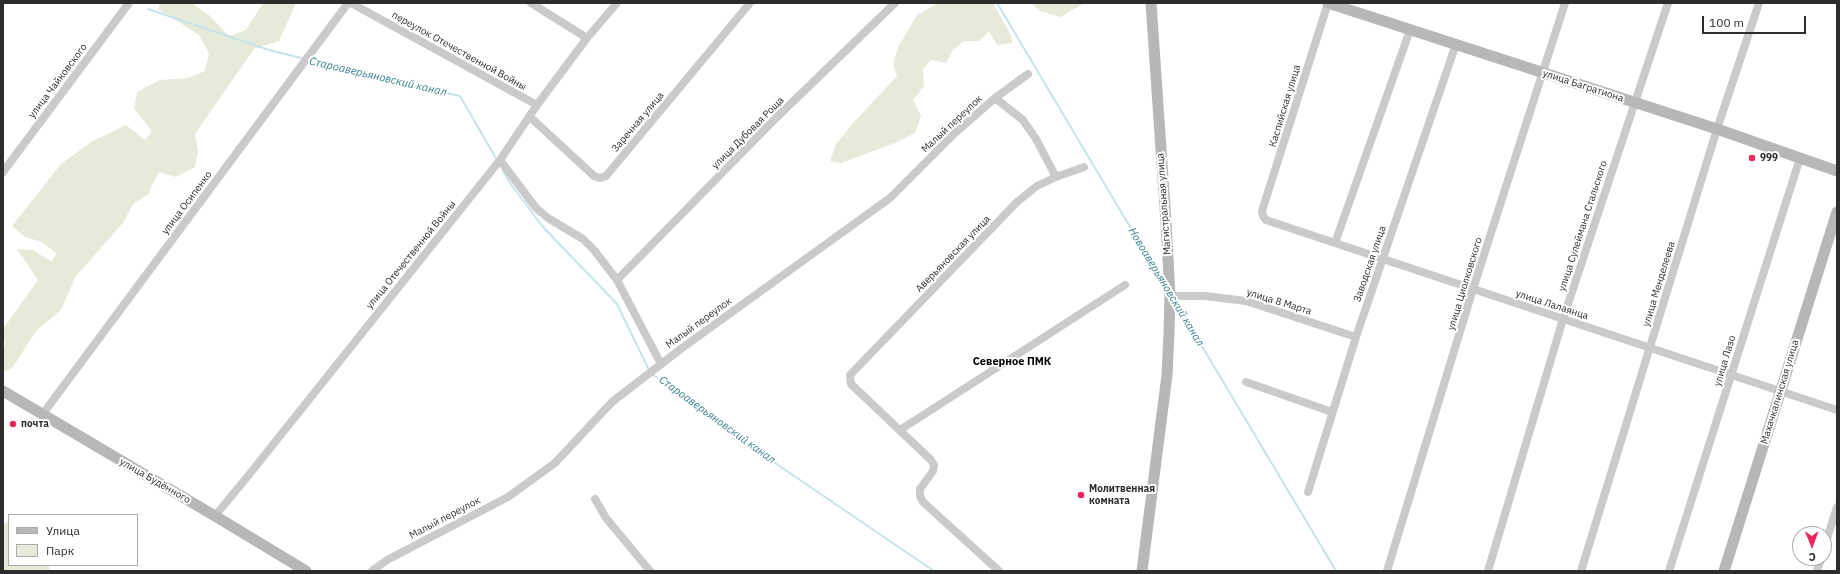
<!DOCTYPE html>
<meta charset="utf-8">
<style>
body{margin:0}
#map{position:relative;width:1840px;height:574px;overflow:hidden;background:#fff;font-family:"IBM Plex Sans",sans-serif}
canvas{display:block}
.frame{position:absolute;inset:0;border:4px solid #2d2d2d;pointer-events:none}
.legend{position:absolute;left:8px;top:514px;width:130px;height:52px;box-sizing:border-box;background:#fff;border:1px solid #ababab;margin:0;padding:5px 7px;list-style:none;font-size:12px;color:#2d2d2d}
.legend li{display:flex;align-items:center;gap:8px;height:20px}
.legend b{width:20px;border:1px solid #ababab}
.north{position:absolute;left:1792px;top:526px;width:40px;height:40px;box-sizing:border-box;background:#fff;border:1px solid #ababab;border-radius:50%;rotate:179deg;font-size:11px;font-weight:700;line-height:16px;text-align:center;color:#2d2d2d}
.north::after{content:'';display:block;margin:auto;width:14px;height:18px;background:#eb275c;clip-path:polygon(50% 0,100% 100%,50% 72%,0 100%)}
.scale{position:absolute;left:1702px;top:16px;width:104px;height:18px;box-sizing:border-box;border:2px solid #2d2d2d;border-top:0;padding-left:5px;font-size:12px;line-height:14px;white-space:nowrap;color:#2d2d2d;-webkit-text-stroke:3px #fff;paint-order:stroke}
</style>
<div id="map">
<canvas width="1840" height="574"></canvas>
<div class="frame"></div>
<ul class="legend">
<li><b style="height:5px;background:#b7b7b7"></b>Улица</li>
<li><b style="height:11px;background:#e6ebd9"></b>Парк</li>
</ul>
<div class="north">С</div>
<div class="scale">100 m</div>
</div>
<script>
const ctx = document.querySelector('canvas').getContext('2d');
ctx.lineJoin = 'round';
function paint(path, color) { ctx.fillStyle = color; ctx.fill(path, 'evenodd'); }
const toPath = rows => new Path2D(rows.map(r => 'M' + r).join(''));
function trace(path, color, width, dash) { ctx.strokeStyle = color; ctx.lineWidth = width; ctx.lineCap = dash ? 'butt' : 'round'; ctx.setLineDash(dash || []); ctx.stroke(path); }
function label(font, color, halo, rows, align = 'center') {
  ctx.font = font + ' "IBM Plex Sans",sans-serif'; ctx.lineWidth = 4; ctx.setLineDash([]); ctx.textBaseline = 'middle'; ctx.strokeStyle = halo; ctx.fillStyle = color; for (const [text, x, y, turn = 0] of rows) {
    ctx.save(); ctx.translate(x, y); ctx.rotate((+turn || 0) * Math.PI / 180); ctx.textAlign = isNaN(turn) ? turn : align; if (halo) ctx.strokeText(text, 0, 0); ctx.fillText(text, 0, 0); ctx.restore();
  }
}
paint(toPath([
 [160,3,191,3,209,15,229,36,246,30,263,3,296,3,279,41,254,49,195,134,198,152,195,167,176,177,159,172,150,189,149,194,133,204,123,223,76,276,61,310,36,331,13,367,3,373,3,349,5,345,3,329,38,280,17,249,33,250,52,262,56,253,42,242,25,237,12,226,61,164,91,142,126,125,145,140,152,131,134,109,137,92,160,80,188,78,205,71,209,54,199,35,158,9],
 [938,3,993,3,1011,35,1012,43,997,45,989,31,980,41,964,41,953,50,946,63,931,60,923,69,924,86,913,100,921,116,915,133,895,143,841,163,830,161,836,144,854,122,897,76,893,64,899,45,917,15],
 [1031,3,1085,3,1060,17,1040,11],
 [9,520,9,565,48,565,51,571,3,571,3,525]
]), '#e6ebd9');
trace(toPath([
 [997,3,1164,284],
 [148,9,269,50,305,59],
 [309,60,322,66,460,96,497,160],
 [503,171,510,183,543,227,617,304,649,370],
 [1175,301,1336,571],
 [652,374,750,446,934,571]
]), '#c4e4ec', 2);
trace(toPath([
 [351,3,537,105],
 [531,3,587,38],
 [1328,3,1262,211,1263,216,1266,220,1837,410],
 [995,98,1023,120,1036,139,1056,177],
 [529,116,594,176,600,178,606,176,750,3],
 [500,160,536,208,548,218,583,239,594,250,617,280,661,364],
 [3,172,129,3],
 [1335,243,1410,30],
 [617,280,777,117,895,3],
 [1170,296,1205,296,1246,301,1356,337],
 [1246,382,1332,412],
 [42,415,348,3],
 [900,430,1125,285],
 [1308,492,1356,337,1456,44],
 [595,499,606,518,650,571],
 [215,516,248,476,500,160,537,105,587,38,617,3],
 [1824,548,1837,507],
 [372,571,387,560,508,497,555,463,612,402,682,348,890,198,954,134,995,98,1028,74],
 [999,571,923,502,920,496,920,489,933,471,934,465,931,460,851,384,850,375,1017,202,1037,186,1056,177,1084,167],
 [1387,571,1473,289,1565,3],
 [1488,571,1563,319,1668,3],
 [1581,571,1717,129,1759,3],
 [1669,571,1800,158],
 [1817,571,1821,558]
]), '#cacaca', 8);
trace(toPath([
 [1328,3,1717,129,1837,171],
 [3,391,215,516,306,571],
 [1142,571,1167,375,1169,333,1170,296,1166,222,1151,3],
 [1724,571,1837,212]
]), '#b7b7b7', 11);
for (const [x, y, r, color] of [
 [1752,158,4,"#eb275c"],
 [13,424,4,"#eb275c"],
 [1081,495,4,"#eb275c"]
]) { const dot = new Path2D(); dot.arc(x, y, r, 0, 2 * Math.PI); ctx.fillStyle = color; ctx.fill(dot); trace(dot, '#fff', 1.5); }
label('10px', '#2d2d2d', '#fff', [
 ["переулок Отечественной Войны",459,51,29],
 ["улица Чайковского",58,81,-53],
 ["улица Багратиона",1583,86,18],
 ["Каспийская улица",1285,106,-73],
 ["Заречная улица",638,122,-50],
 ["Малый переулок",952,124,-43],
 ["улица Дубовая Роща",748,133,-45],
 ["улица Осипенко",187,203,-53],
 ["Магистральная улица",1164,204,-94],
 ["улица Сулеймана Стальского",1583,226,-72],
 ["Аверьяновская улица",953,254,-46],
 ["улица Отечественной Войны",411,255,-51],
 ["Заводская улица",1370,264,-71],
 ["улица Циолковского",1465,284,-73],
 ["улица Менделеева",1659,284,-73],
 ["улица 8 Марта",1279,302,17],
 ["улица Лалаянца",1552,305,18],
 ["Малый переулок",699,323,-36],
 ["улица Лазо",1725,361,-73],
 ["Махачкалинская улица",1780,392,-73],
 ["улица Будённого",155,481,30],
 ["Малый переулок",445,518,-28]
]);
label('bold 10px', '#2d2d2d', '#fff', [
 ["999",1760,158],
 ["почта",21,424],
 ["Молитвенная",1089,489],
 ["комната",1089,501]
], 'left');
label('italic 11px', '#388091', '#fff', [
 ["Староаверьяновский канал",378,77,13],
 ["Новоаверьяновский канал",1166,287,59],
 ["Староаверьяновский канал",717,420,36]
]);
label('bold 11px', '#000', '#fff', [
 ["Северное ПМК",1012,362]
]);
</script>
